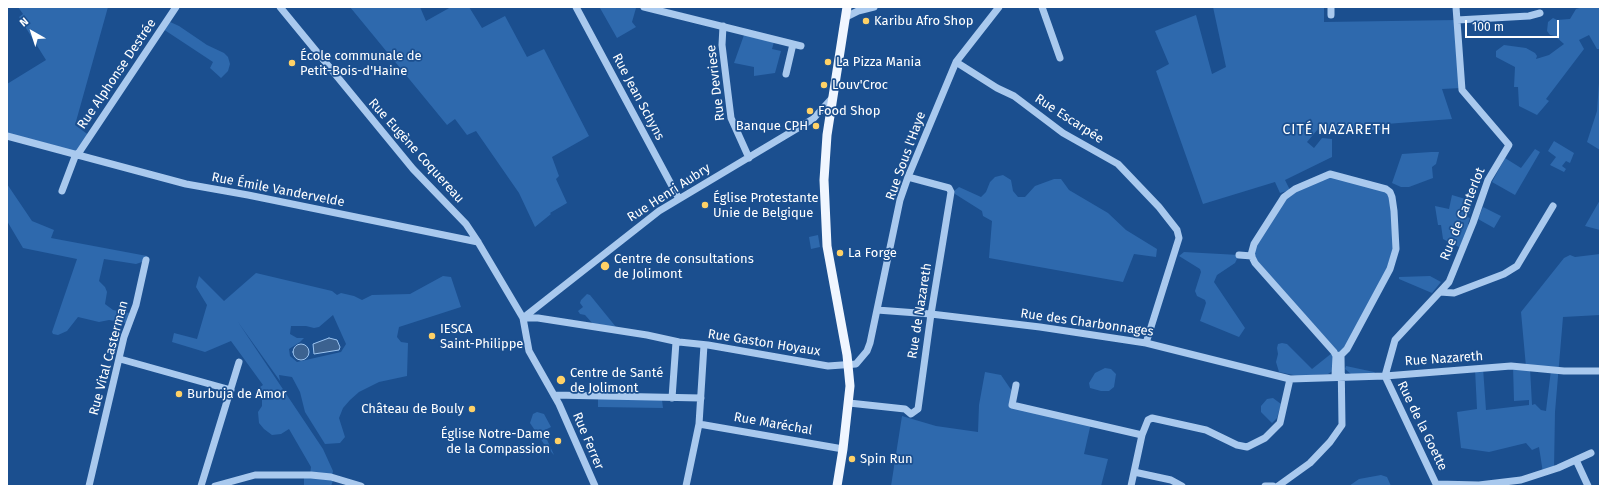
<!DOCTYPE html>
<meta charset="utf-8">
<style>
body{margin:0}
#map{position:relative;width:1607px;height:493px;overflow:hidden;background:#1b4f8f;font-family:"Fira Sans",sans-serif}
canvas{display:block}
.frame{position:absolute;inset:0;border:8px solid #fff;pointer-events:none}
.north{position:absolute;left:12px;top:12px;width:40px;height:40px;-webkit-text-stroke:3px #1b4f8f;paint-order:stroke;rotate:321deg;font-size:11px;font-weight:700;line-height:16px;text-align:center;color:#fff}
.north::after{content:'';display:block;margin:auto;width:14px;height:18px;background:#fff;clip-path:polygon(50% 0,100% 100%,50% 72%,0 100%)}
.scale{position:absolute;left:1465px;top:20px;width:94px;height:18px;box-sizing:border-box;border:2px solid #fff;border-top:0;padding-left:5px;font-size:12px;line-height:14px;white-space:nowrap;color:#fff;-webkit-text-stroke:3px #1b4f8f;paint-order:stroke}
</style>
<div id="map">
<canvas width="1607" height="493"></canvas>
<div class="frame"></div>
<div class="north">N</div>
<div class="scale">100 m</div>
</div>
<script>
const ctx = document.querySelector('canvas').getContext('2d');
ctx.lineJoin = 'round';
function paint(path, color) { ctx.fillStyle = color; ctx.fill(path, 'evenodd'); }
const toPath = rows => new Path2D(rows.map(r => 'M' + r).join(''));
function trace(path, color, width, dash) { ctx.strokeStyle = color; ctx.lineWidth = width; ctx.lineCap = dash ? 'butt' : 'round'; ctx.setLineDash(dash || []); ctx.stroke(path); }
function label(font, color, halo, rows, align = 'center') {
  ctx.font = font + ' "Fira Sans",sans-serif'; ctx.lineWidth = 3.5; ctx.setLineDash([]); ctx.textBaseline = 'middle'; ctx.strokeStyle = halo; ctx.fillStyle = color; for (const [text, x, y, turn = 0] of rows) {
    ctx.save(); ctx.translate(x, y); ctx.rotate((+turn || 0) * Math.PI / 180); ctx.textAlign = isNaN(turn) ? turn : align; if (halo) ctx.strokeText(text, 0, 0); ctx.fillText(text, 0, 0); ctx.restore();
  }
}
paint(toPath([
 [18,7,108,7,75,125,90,136,78,154,7,136,7,84,46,60,19,17,23,14],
 [350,7,420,7,426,21,451,7,469,7,482,28,505,16,527,57,544,49,589,136,552,157,559,176,556,179,567,203,550,213,551,214,535,227,519,193,476,131,467,135,455,119,447,125],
 [603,7,636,8,632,22,636,27,617,38,600,8],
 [1213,7,1324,7,1324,22,1457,20,1461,88,1442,89,1452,119,1386,124,1383,130,1318,129,1307,142,1314,148,1322,138,1332,139,1332,157,1285,180,1290,190,1280,193,1275,182,1203,204,1156,71,1169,64,1155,31,1196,15,1212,74,1226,67],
 [1583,7,1600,7,1600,49,1597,49,1589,35,1579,40,1584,49,1546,99,1549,101,1537,115,1519,106,1518,87,1514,87,1515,67,1496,57,1496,51,1504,45,1526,48,1535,53,1537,56,1536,59,1549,55,1564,44,1555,36,1550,35,1547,31,1548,22,1553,18,1557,20,1570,19,1576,9],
 [168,21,179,26,207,45,224,53,228,57,230,64,228,71,221,78,210,68,213,62,163,29],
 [744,35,774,42,772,49,781,51,775,73,754,76,754,67,734,63],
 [1599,83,1600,84,1600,150,1587,142,1597,111],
 [1554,141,1574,153,1570,163,1566,161,1562,166,1566,169,1564,172,1550,165,1556,157,1548,151],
 [1535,149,1540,152,1515,195,1492,182,1505,158,1521,168],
 [1431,152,1439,152,1436,164,1432,167,1433,178,1409,187,1401,187,1392,183,1402,154],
 [1003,175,1011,180,1013,191,1018,197,1025,197,1035,186,1054,179,1061,179,1069,190,1108,213,1126,230,1157,249,1156,257,1134,254,1123,282,989,258,992,221,983,216,982,211,955,194,954,191,959,187,981,197,986,192,990,182,995,177],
 [1326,175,1390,192,1395,256,1342,358,1334,351,1251,253,1288,195],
 [7,184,32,221,54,230,51,238,147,256,145,261,136,264,104,259,99,281,105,287,107,292,105,304,113,310,129,313,130,315,126,323,109,320,99,322,78,317,67,331,58,335,53,334,52,332,77,259,23,248,7,221],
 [1452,195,1472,201,1470,214,1468,213,1467,217,1470,218,1468,224,1472,226,1463,249,1443,239,1441,225,1438,225,1435,206,1449,209],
 [1600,200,1600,230,1585,226],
 [1483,207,1501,216,1494,228,1478,219],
 [818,235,820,247,811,249,809,237],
 [1184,252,1239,255,1235,263,1217,275,1214,282,1245,328,1239,337,1200,321,1206,303,1205,300,1197,296,1195,291,1201,272,1200,269,1179,256],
 [1600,254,1600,315,1563,317,1555,412,1554,469,1543,473,1539,447,1532,450,1526,443,1489,452,1461,448,1457,412,1477,409,1475,369,1483,368,1486,410,1529,405,1529,400,1514,401,1513,366,1526,367,1521,312,1564,258,1570,255,1575,257],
 [1530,368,1551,370,1546,411,1541,410,1535,404,1532,405],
 [256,273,332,291,337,295,341,293,354,296,362,300,372,295,410,294,443,276,451,277,461,307,399,327,397,337,401,342,408,343,407,376,379,382,359,392,350,400,343,408,339,418,345,437,340,443,325,444,305,412,300,392,292,377,279,375,280,381,238,322,323,449,333,471,332,477,334,478,331,486,304,486,304,475,310,475,311,467,289,429,281,434,272,435,264,429,259,423,258,412,262,406,262,400,259,394,260,387,263,385,231,341,205,352,172,342,174,333,197,339,207,305,196,287,199,276,224,301],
 [333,315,346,344,341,352,297,362,290,356,289,349,300,342,304,338,297,338,290,334,291,326,306,326,314,328,319,327],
 [1430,276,1441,282,1432,293,1399,279,1399,277],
 [587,294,590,295,616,327,593,324,585,315,580,314,578,311,583,307,580,303,581,300],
 [1282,343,1287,344,1312,369,1332,353,1335,357,1334,370,1328,374,1298,376,1279,372,1276,362,1278,354,1277,348,1278,344],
 [1346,366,1374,372,1379,376,1351,374,1345,369],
 [1105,368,1111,369,1116,374,1114,387,1109,391,1101,391,1090,388,1089,383,1095,373],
 [985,372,1001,375,1014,394,1012,404,1091,423,1084,454,1108,459,1101,486,891,486,902,416,936,426,978,432,979,405],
 [598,398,662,400,663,408,598,407],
 [1273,398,1281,404,1277,418,1272,423,1261,412,1261,406,1267,399],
 [537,412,544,414,551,427,543,431,554,455,544,444,530,423,533,414],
 [1381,475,1387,477,1391,486,1349,486,1359,479]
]), '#2e69ad');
const water = toPath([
 [329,338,337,340,340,347,339,350,314,354,313,344,329,338],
 '293 352a8 8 0 1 1 16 0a8 8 0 1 1-16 0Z'
]);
paint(water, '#3c6290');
trace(water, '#9cc4f0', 1);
trace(toPath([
 [280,7,413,169,466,224,478,242,523,318,529,351,559,404,595,486],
 [576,7,679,199],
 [644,7,801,46],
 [1042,7,1060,58],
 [1331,15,1331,7],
 [846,17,858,11,874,7],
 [1457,20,1529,16,1540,13],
 [723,26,722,45,731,118,749,158],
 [956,62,997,88,1014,96,1063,133,1118,164,1159,207,1177,230,1179,238,1146,343],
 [786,74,793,44],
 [7,136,186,184,248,195,478,242],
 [78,154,176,7],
 [62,191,76,154],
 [1239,255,1252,256],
 [1440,292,1454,293,1504,274,1517,266,1553,206],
 [877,310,931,314,1040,327,1146,343,1290,379,1385,376,1511,366,1564,371,1600,371],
 [523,318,538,318,647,335,679,342,708,345,828,366,856,364,867,351,870,343,900,200,908,177,956,62,999,7],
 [523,318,659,211,813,119,833,97],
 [120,359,231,390],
 [1335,376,1336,356,1334,352,1255,263,1251,255,1254,244,1284,197,1295,189,1330,174,1386,189,1390,192,1392,197,1394,211,1396,249,1390,269,1347,349,1341,355,1336,356],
 [1385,376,1395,340,1449,282,1473,223,1488,180,1509,145,1462,90,1456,7],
 [1385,376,1437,486],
 [1016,385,1012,405,1142,435],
 [554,395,701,398],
 [672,398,676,342],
 [849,403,905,409,911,414,918,409,931,314,951,192,949,188,908,177],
 [699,424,843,449],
 [1576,460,1588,486],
 [1134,472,1171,480,1182,486],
 [1437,484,1479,485,1521,480,1558,468,1591,453],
 [89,486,124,337,136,305,146,260],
 [201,486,239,362],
 [215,486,255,475,311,475,331,477,361,486],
 [686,486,699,424,704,345],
 [1131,486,1142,435,1148,420,1152,418,1206,430,1237,445,1247,447,1265,438,1280,423,1290,379],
 [1265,486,1273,486],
 [1278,486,1310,463,1330,442,1342,425,1341,355]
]), '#a9c9ee', 7);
trace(toPath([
 [837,486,843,449,850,386,847,355,827,246,824,180,827,135,847,7]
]), '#f0f6ff', 9);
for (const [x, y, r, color] of [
 [866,21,4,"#ffd166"],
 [828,62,4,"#ffd166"],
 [292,63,4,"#ffd166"],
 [824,85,4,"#ffd166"],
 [810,111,4,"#ffd166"],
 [816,126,4,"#ffd166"],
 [705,205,4,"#ffd166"],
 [840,253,4,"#ffd166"],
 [605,266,5,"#ffd166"],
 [432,336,4,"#ffd166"],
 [561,380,5,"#ffd166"],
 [179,394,4,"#ffd166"],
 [472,409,4,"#ffd166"],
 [558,441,4,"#ffd166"],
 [852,459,4,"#ffd166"]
]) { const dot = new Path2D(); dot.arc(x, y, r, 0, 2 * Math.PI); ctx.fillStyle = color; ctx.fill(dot); trace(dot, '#1b4f8f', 1.5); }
label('13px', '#fff', '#1b4f8f', [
 ["Karibu Afro Shop",874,21],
 ["École communale de",300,56],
 ["Petit-Bois-d'Haine",300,71],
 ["La Pizza Mania",836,62],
 ["Louv'Croc",832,85],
 ["Food Shop",818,111],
 ["Banque CPH",808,126,"right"],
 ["Église Protestante",713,198],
 ["Unie de Belgique",713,213],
 ["La Forge",848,253],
 ["Centre de consultations",614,259],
 ["de Jolimont",614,274],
 ["IESCA",440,329],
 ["Saint-Philippe",440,344],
 ["Centre de Santé",570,373],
 ["de Jolimont",570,388],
 ["Burbuja de Amor",187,394],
 ["Château de Bouly",464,409,"right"],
 ["Église Notre-Dame",550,434,"right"],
 ["de la Compassion",550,449,"right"],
 ["Spin Run",860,459]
], 'left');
label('13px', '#fff', '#1b4f8f', [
 ["Rue Alphonse Destrée",117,74,-56],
 ["Rue Devriese",716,83,-97],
 ["Rue Jean Schyns",638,97,62],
 ["Rue Escarpée",1069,119,33],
 ["Rue Eugène Coquereau",416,151,48],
 ["Rue Sous l'Haye",906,156,-70],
 ["Rue Émile Vandervelde",278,190,11],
 ["Rue Henri Aubry",669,193,-33],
 ["Rue de Canterlot",1463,214,-68],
 ["Rue de Nazareth",920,311,-81],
 ["Rue des Charbonnages",1087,323,8],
 ["Rue Gaston Hoyaux",764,343,9],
 ["Rue Vital Casterman",109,358,-75],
 ["Rue Nazareth",1444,359,-4],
 ["Rue Maréchal",773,424,10],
 ["Rue de la Goette",1422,426,64],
 ["Rue Ferrer",588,441,67]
]);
ctx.letterSpacing = '1px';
label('14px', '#fff', '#1b4f8f', [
 ["CITÉ NAZARETH",1337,130]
]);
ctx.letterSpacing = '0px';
</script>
